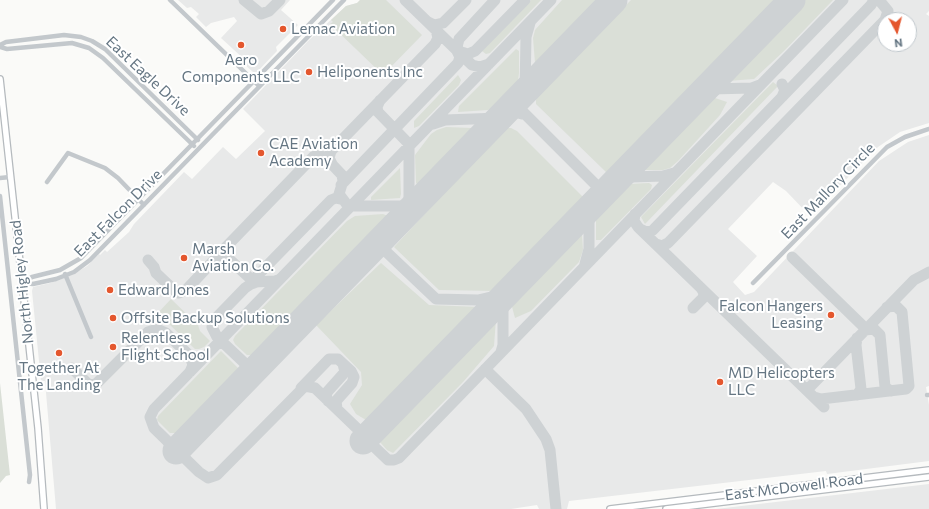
<!DOCTYPE html>
<style>
body{margin:0}
#map{position:relative;width:929px;height:509px;overflow:hidden;background:#fafaf8;font-family:Commissioner,sans-serif}
canvas{display:block}
.north{position:absolute;left:877px;top:12px;width:40px;height:40px;box-sizing:border-box;background:#fff;border:1px solid #c1c8cd;border-radius:50%;rotate:173deg;font-size:11px;font-weight:700;line-height:16px;text-align:center;color:#657683}
.north::after{content:'';display:block;margin:auto;width:14px;height:18px;background:#e4572e;clip-path:polygon(50% 0,100% 100%,50% 72%,0 100%)}
</style>
<div id="map">
<canvas width="929" height="509"></canvas>
<div class="north">N</div>
</div>
<script>
const ctx = document.querySelector('canvas').getContext('2d');
ctx.lineJoin = 'round';
function paint(path, color) { ctx.fillStyle = color; ctx.fill(path, 'evenodd'); }
const toPath = rows => new Path2D(rows.map(r => 'M' + r).join(''));
function trace(path, color, width, dash) { ctx.strokeStyle = color; ctx.lineWidth = width; ctx.lineCap = dash ? 'butt' : 'round'; ctx.setLineDash(dash || []); ctx.stroke(path); }
function label(font, color, halo, rows, align = 'center') {
  ctx.font = font + ' Commissioner,sans-serif'; ctx.lineWidth = 4; ctx.setLineDash([]); ctx.textBaseline = 'middle'; ctx.strokeStyle = halo; ctx.fillStyle = color; for (const [text, x, y, turn = 0] of rows) {
    ctx.save(); ctx.translate(x, y); ctx.rotate((+turn || 0) * Math.PI / 180); ctx.textAlign = isNaN(turn) ? turn : align; if (halo) ctx.strokeText(text, 0, 0); ctx.fillText(text, 0, 0); ctx.restore();
  }
}
paint(toPath([
 [178,0,290,0,281,10,298,25,276,47,277,51,257,72,253,72,244,64,245,60,221,38,237,21,234,17,211,23,206,27,196,17,199,14,191,7,187,8],
 [360,0,929,0,929,11,926,14,929,16,929,123,900,132,878,147,810,216,786,191,773,182,728,229,757,256,733,282,745,295,754,292,879,161,908,142,929,135,929,386,926,387,929,405,929,461,827,474,826,471,569,501,567,509,539,509,537,505,511,509,56,509,45,381,41,381,32,291,33,287,50,283,72,275,87,266,99,254,100,255,105,250,107,252,129,232,134,224,184,172,192,179,223,147,236,159,265,131,243,109,308,41,346,6,357,3],
 [885,20,909,20,909,44,885,44],
 [929,484,929,509,716,509]
]), '#e8e9e9');
paint(toPath([
 [360,0,386,0,422,35,383,75,330,24,333,22,331,20,346,6,357,3],
 [531,0,541,0,490,53,486,54,482,51],
 [562,0,598,0,535,63,533,38,535,30],
 [631,0,778,0,613,171,606,172,536,104,536,100,537,96],
 [805,0,833,0,784,51,754,79,727,81],
 [516,49,519,51,519,73,518,81,513,88,495,106,488,110,458,112,459,106],
 [458,75,461,80,459,85,419,126,414,128,414,121],
 [773,82,778,86,645,224,641,217],
 [715,98,727,102,720,115,678,161,670,168,663,170,643,170,643,167,709,99],
 [446,127,472,128,418,185,416,183,415,155,431,134,437,130],
 [505,128,511,128,517,131,582,196,583,200,496,291,439,290,394,247],
 [400,168,401,194,400,198,371,200,371,197],
 [649,183,652,185,651,189,601,240,596,240,596,216,628,184],
 [383,214,388,216,387,217,254,355,247,355,235,344,233,340,235,336,347,221,355,216],
 [580,233,582,234,583,250,579,262,531,311,515,318,511,303],
 [381,263,429,305,480,307,378,413,366,420,356,414,350,404,362,385,361,372,316,325],
 [171,299,198,325,200,331,210,341,204,347,199,349,195,349,169,324,162,321,157,314],
 [496,319,494,346,463,382,396,450,393,453,387,450,380,442,381,437],
 [221,351,239,369,177,433,170,433,157,420,158,416],
 [0,383,10,475,6,476,0,483]
]), '#dadfd7');
trace(toPath([
 [244,0,261,14,269,11,280,0],
 [405,0,472,65,480,67,489,64],
 [879,0,888,11,885,20],
 [428,22,434,25,443,23,466,0],
 [530,23,526,37,525,92,519,102,519,108,597,186,604,188,613,184],
 [458,51,468,54,475,51,525,0],
 [461,54,457,47,459,39,495,0],
 [700,94,710,89,752,88,760,85],
 [782,97,871,5,874,0],
 [380,100,377,107,378,112,409,144,409,212],
 [433,124,445,120,500,118,512,111,522,114],
 [332,164,329,158,331,151,435,44,438,38,436,30],
 [617,180,632,177,663,176,674,173],
 [341,185,458,63,460,57,457,51],
 [595,203,598,197,597,186],
 [635,214,634,221,638,227,824,407],
 [640,229,646,232,653,230,782,97,785,90,782,84],
 [378,244,436,299,478,300,508,293],
 [656,244,662,246,668,243,885,20],
 [792,257,866,329],
 [228,258,225,253,226,247,313,157,317,155,325,157,342,175,343,181,339,194,348,206,414,206],
 [148,260,154,267,156,273,175,291,179,293,186,290,215,259,222,256,228,258,254,282,275,281,280,279],
 [585,264,589,249,589,209],
 [252,281,331,200,336,198,341,199],
 [693,308,703,298,704,293,701,288],
 [865,330,874,329,880,335,885,387,891,391],
 [501,352,503,345,503,302,508,293],
 [72,368,88,384,95,385,148,332,157,329,166,333,190,356,193,365,190,372],
 [485,369,526,409,546,439,550,450,556,509],
 [254,372,217,337,212,327,215,319,245,288,251,284,257,282],
 [301,388,329,359,338,359,351,371,354,377,352,383,336,401,337,409],
 [807,390,914,280,929,272],
 [857,395,861,389,856,345,857,338],
 [814,397,821,399,906,389,909,386,902,312,896,306,887,307],
 [328,401,326,395,328,391,345,372,343,364],
 [367,438,315,388,305,386,217,475,208,478,199,472,154,428,150,417,154,409,551,0],
 [366,439,388,460,394,460,399,458,843,0]
]), '#ced2d4', 11);
trace(toPath([
 [363,441,792,0],
 [176,451,614,0]
]), '#ced2d4', 27);
const major = toPath([
 [0,79,38,428,44,509],
 [610,509,929,470],
 [666,509,929,477]
]);
trace(major, '#b5babe', 8);
trace(toPath([
 [170,0,259,86],
 [0,45,6,42,64,35,81,37,92,41,105,49,198,140],
 [0,47,7,49,72,43,89,48,103,58,194,146],
 [0,178,10,177],
 [47,182,68,153,105,168,118,178,144,205],
 [0,196,30,475,29,482],
 [65,274,91,337],
 [22,283,33,284,56,279,74,272,90,260,344,0],
 [22,283,32,277,60,270,81,258,333,0],
 [753,283,887,147,905,137,929,129],
 [927,395,929,395]
]), '#c3c8cc', 4.5);
trace(major, '#fff', 5.5);
for (const [x, y, r, color] of [
 [283,29,4,"#e4572e"],
 [241,45,4,"#e4572e"],
 [309,72,4,"#e4572e"],
 [261,153,4,"#e4572e"],
 [184,258,4,"#e4572e"],
 [110,290,4,"#e4572e"],
 [831,315,4,"#e4572e"],
 [113,318,4,"#e4572e"],
 [113,347,4,"#e4572e"],
 [59,353,4,"#e4572e"],
 [720,382,4,"#e4572e"]
]) { const dot = new Path2D(); dot.arc(x, y, r, 0, 2 * Math.PI); ctx.fillStyle = color; ctx.fill(dot); trace(dot, '#fff', 1.5); }
label('15px', '#657683', '#fff', [
 ["Lemac Aviation",291,29],
 ["Aero",241,60,"center"],
 ["Components LLC",241,77,"center"],
 ["Heliponents Inc",317,72],
 ["CAE Aviation",269,144],
 ["Academy",269,161],
 ["Marsh",192,249],
 ["Aviation Co.",192,266],
 ["Edward Jones",118,290],
 ["Falcon Hangers",823,306,"right"],
 ["Leasing",823,323,"right"],
 ["Offsite Backup Solutions",121,318],
 ["Relentless",121,338],
 ["Flight School",121,355],
 ["Together At",59,368,"center"],
 ["The Landing",59,385,"center"],
 ["MD Helicopters",728,373],
 ["LLC",728,390]
], 'left');
label('15px', '#657683', '#fff', [
 ["East Eagle Drive",148,76,43],
 ["East Mallory Circle",828,191,-46],
 ["East Falcon Drive",118,213,-45],
 ["North Higley Road",22,282,-96],
 ["East McDowell Road",794,487,-7]
]);
</script>
